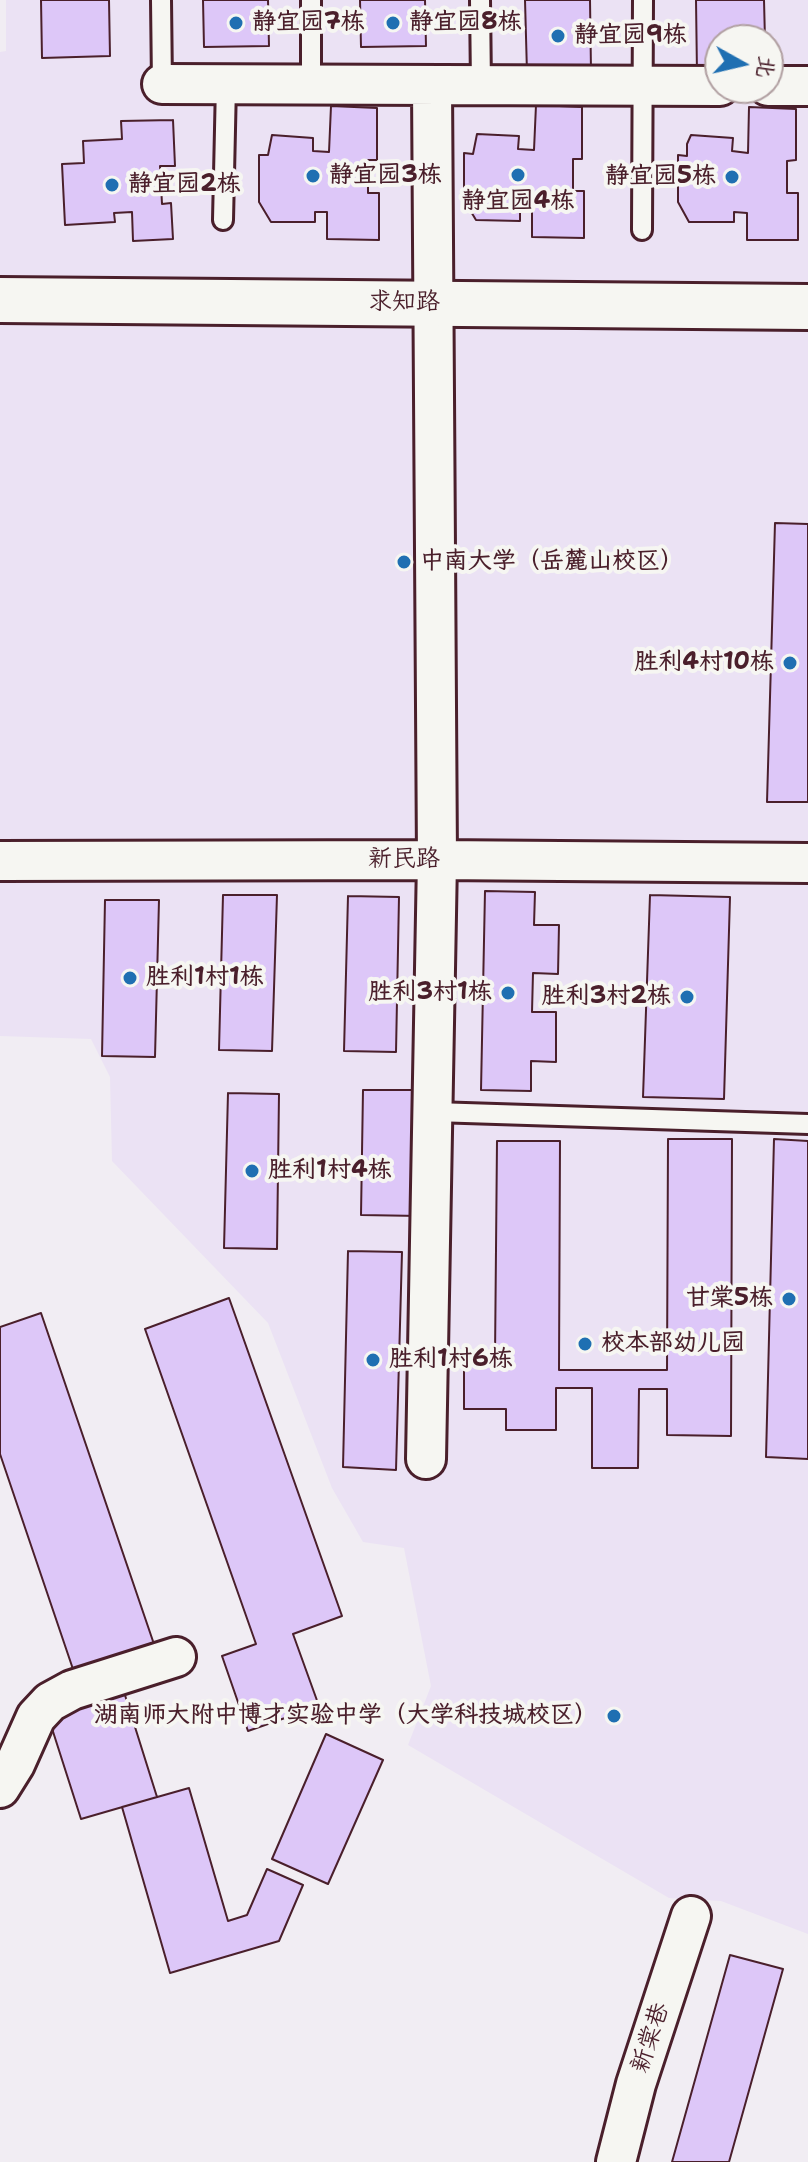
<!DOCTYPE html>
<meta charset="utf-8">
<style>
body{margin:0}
#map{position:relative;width:808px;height:2162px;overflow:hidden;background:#f1edf3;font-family:"Shantell Sans","LXGW WenKai TC",sans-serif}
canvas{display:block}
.north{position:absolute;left:704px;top:24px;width:80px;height:80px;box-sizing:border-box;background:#f6f6f2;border:2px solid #b1a0a2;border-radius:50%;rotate:98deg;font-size:22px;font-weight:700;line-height:32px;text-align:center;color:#4a1f2b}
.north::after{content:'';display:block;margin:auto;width:28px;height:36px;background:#1f6fb2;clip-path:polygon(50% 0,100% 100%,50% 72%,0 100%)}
</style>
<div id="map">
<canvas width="808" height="2162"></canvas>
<div class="north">北</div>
</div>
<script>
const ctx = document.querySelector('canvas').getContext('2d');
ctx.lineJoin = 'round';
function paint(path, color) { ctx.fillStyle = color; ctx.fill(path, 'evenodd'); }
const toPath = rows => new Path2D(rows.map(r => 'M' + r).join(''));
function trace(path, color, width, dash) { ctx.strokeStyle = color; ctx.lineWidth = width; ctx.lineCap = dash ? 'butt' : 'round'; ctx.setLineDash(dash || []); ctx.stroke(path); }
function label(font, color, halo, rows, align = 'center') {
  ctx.font = font + ' "Shantell Sans","LXGW WenKai TC",sans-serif'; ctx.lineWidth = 8; ctx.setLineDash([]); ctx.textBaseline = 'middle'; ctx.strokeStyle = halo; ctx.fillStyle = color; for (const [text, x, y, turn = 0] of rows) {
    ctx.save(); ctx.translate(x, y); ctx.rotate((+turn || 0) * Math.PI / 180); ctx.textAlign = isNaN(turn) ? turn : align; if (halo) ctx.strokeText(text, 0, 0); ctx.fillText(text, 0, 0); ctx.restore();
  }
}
paint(toPath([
 [6,0,808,0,808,1934,721,1901,669,1898,408,1745,431,1686,404,1548,363,1542,332,1488,268,1323,112,1161,110,1077,91,1039,0,1036,0,52,6,51],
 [720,40,768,40,768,88,720,88]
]), '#ebe2f4');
const building = toPath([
 [41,0,109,0,110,56,42,58,41,0],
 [203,0,268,0,269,46,204,47,203,0],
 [360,0,425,0,426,46,361,47,360,0],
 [525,0,590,0,591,71,527,73,525,0],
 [696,0,764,0,765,40,720,40,720,74,697,74,696,0],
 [536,105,582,107,582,159,573,159,573,191,584,191,584,238,532,237,532,211,520,210,520,221,476,220,464,200,464,153,473,154,477,134,519,136,518,149,534,150,536,105],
 [331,106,377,108,377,160,368,160,368,193,379,193,379,240,327,239,327,212,315,212,315,222,271,222,259,202,259,155,268,155,272,135,313,138,313,151,329,152,331,106],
 [749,107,796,109,796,160,787,161,787,193,798,193,798,240,747,240,747,213,734,212,734,222,689,222,678,202,678,155,687,156,687,144,691,135,733,138,732,151,748,153,749,107],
 [173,120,175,166,160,166,162,204,171,203,173,239,133,241,132,212,114,213,115,222,65,225,62,164,84,163,83,141,122,139,121,121,173,120],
 [775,523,808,524,808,802,767,802,775,523],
 [485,891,535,892,534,925,559,925,558,974,533,973,532,1012,556,1012,556,1062,531,1061,531,1091,481,1090,485,891],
 [223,895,277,895,272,1051,219,1050,223,895],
 [650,895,730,897,724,1099,643,1097,650,895],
 [348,896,399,897,396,1052,344,1051,348,896],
 [105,900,159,900,155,1057,102,1056,105,900],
 [363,1090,422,1090,420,1216,361,1215,363,1090],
 [228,1093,279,1094,277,1249,224,1248,228,1093],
 [668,1139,732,1139,731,1436,667,1435,667,1389,639,1389,638,1468,592,1468,592,1388,556,1388,556,1430,506,1430,506,1409,464,1409,464,1357,495,1357,497,1141,560,1141,559,1370,667,1370,668,1139],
 [774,1139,808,1141,808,1459,766,1457,774,1139],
 [348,1251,402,1252,396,1470,343,1467,348,1251],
 [229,1298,342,1616,293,1634,319,1706,248,1731,222,1656,256,1644,145,1329,229,1298],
 [41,1313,156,1650,76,1678,0,1454,0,1327,41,1313],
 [124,1692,157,1797,81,1819,48,1716,124,1692],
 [326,1734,383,1760,328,1884,272,1859,326,1734],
 [189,1788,228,1921,247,1915,267,1869,303,1885,279,1941,170,1973,122,1807,189,1788],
 [730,1955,783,1969,729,2162,672,2162,730,1955]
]);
paint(building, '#ddc7f8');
trace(building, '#4a1f2b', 2);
const service = toPath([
 [161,0,162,84],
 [311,0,311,83],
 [480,0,481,86],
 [223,220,226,84],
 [642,230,643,0],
 [434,1112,808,1124]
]);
const minor = toPath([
 [162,84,720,86],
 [768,86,808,86],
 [0,861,437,860,808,863],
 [426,1459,437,860,432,86],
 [0,1788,15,1764,36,1717,50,1702,72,1690,176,1657],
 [616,2162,636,2084,691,1916]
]);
const tertiary = toPath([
 [0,300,808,307]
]);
trace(service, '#4a1f2b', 24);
trace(minor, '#4a1f2b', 44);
trace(tertiary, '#4a1f2b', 50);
trace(service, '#f6f6f2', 18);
trace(minor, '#f6f6f2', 38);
trace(tertiary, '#f6f6f2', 44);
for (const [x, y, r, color] of [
 [236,23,8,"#1f6fb2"],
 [393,23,8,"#1f6fb2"],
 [558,36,8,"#1f6fb2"],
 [518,175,8,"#1f6fb2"],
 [313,176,8,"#1f6fb2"],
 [732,177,8,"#1f6fb2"],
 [112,185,8,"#1f6fb2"],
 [404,562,8,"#1f6fb2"],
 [790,663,8,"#1f6fb2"],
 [130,978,8,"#1f6fb2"],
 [508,993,8,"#1f6fb2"],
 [687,997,8,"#1f6fb2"],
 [252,1171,8,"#1f6fb2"],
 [789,1299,8,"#1f6fb2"],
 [585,1344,8,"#1f6fb2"],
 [373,1360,8,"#1f6fb2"],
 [614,1716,8,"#1f6fb2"]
]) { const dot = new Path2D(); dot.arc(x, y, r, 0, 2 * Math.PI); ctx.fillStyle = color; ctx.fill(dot); trace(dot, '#f6f6f2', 3); }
label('bold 24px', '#4a1f2b', '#f6f6f2', [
 ["静宜园7栋",252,23],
 ["静宜园8栋",409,23],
 ["静宜园9栋",574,36],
 ["静宜园3栋",329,176],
 ["静宜园5栋",716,177,"right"],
 ["静宜园2栋",128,185],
 ["静宜园4栋",518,202,"center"],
 ["中南大学（岳麓山校区）",420,562],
 ["胜利4村10栋",774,663,"right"],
 ["胜利1村1栋",146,978],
 ["胜利3村1栋",492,993,"right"],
 ["胜利3村2栋",671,997,"right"],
 ["胜利1村4栋",268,1171],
 ["甘棠5栋",773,1299,"right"],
 ["校本部幼儿园",601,1344],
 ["胜利1村6栋",389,1360],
 ["湖南师大附中博才实验中学（大学科技城校区）",598,1716,"right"]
], 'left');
label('24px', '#4a1f2b', '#f6f6f2', [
 ["求知路",404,303],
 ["新民路",404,860],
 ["新棠巷",651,2038,-72]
]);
</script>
